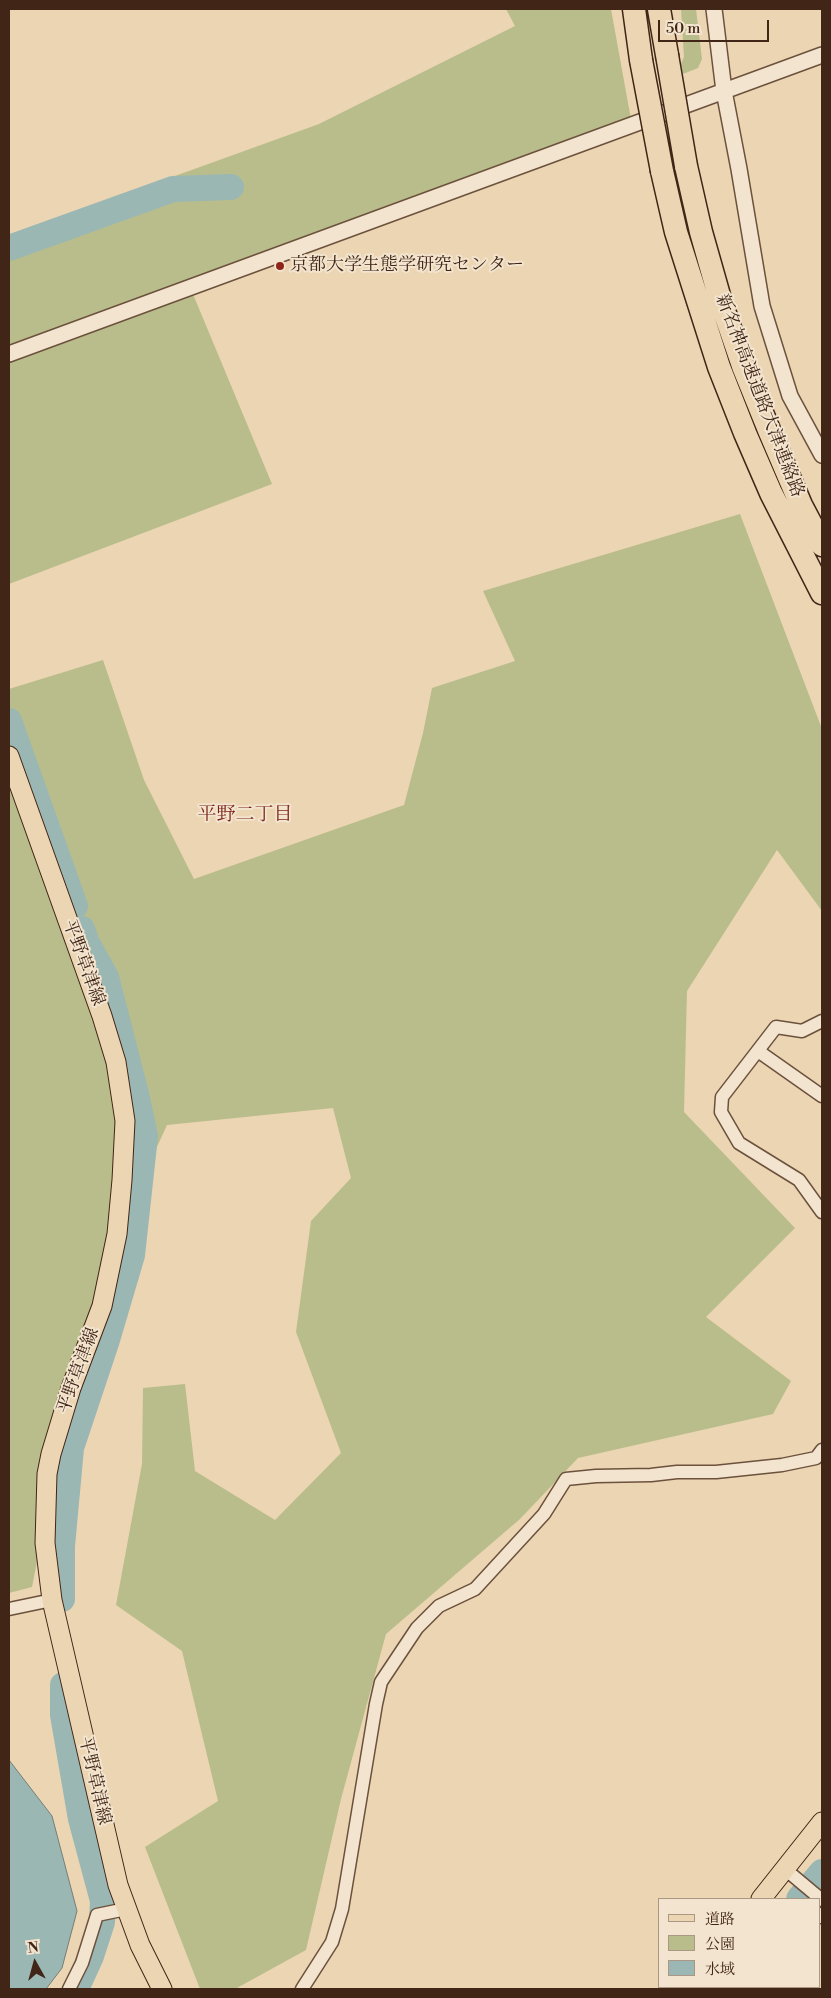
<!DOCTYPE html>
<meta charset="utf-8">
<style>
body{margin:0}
#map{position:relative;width:831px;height:1998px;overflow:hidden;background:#ebd5b3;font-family:"Libre Bodoni","Noto Serif JP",serif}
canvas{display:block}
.frame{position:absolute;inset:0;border:10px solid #412516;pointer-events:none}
.legend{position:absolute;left:658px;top:1898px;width:162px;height:90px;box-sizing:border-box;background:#f2e4ce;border:1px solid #ab9884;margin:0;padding:6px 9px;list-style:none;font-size:15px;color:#412516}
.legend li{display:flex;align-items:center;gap:10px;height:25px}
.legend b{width:25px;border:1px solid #ab9884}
.north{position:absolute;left:10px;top:1938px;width:50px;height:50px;-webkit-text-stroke:4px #f2e4ce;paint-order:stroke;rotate:353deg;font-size:14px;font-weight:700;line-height:20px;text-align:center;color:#412516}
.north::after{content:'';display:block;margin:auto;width:18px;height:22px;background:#412516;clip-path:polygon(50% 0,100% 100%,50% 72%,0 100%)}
.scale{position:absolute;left:658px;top:20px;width:111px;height:22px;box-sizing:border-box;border:2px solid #412516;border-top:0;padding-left:6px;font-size:15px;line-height:18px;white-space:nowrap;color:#412516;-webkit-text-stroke:4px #f2e4ce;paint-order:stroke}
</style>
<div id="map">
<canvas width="831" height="1998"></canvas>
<div class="frame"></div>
<ul class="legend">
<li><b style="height:6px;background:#ebd5b3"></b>道路</li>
<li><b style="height:14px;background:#b9bd8b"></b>公園</li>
<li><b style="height:14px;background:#9ab7b4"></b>水域</li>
</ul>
<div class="north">N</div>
<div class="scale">50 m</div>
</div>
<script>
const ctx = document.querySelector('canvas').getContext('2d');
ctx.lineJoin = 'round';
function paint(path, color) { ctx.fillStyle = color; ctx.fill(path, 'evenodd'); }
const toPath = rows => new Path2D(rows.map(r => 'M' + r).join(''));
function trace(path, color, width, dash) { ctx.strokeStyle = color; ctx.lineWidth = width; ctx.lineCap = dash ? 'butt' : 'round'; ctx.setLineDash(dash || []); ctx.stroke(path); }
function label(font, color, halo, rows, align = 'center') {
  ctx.font = font + ' "Libre Bodoni","Noto Serif JP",serif'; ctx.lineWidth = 4; ctx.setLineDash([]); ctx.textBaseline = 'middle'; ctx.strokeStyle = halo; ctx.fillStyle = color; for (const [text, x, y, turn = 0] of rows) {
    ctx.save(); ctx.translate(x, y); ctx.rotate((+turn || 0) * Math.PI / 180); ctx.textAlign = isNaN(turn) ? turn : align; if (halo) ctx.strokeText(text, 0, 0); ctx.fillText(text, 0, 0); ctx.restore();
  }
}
paint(toPath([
 [506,9,611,9,632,125,190,287,272,484,9,584,9,236,319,124,515,26],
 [681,9,696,9,702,59,698,68,683,74,681,64,684,57],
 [740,514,822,729,822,911,777,850,687,991,684,1112,795,1228,706,1317,791,1381,773,1414,578,1458,520,1519,386,1634,341,1799,306,1950,235,1989,200,1989,145,1847,218,1801,182,1651,116,1605,142,1464,143,1388,185,1384,195,1471,275,1520,341,1453,296,1332,311,1221,351,1178,333,1108,167,1125,117,1234,74,1375,32,1587,9,1593,9,689,103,660,144,780,194,879,404,805,423,733,432,688,515,661,483,591]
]), '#b9bd8b');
const water = toPath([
 [9,1760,52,1816,77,1911,62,1968,46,1989,9,1989,9,1760]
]);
paint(water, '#9ab7b4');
trace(water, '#767d75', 1);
trace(toPath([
 [9,248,173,189,231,187],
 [9,721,75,906],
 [62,1599,62,1546,71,1448,106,1343,132,1255,145,1136,136,1094,106,977,87,943,82,929],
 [63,1685,63,1715,81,1819,103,1901,102,1922,91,1956,76,1989],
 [799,1899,822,1872],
 [728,1989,730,1987]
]), '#9ab7b4', 26);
const minor = toPath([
 [822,1021,802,1031,776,1027,722,1097,721,1112,739,1143,799,1180,822,1212],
 [758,1051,822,1096],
 [9,1609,52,1600],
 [785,1869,822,1900],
 [820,1917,822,1914],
 [69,1989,82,1963,97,1915,126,1909],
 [302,1989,332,1942,342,1909,376,1704,381,1682,417,1628,439,1606,475,1589,544,1514,566,1479,596,1476,651,1475,677,1472,716,1472,782,1465,816,1458,822,1450],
 [759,1989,762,1987]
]);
const tertiary = toPath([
 [714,9,724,91,739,169,762,306,790,396,822,455],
 [9,354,822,55]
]);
const primary = toPath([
 [9,756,102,1016,116,1062,125,1121,122,1180,117,1234,102,1306,71,1388,51,1454,47,1474,45,1543,52,1600,118,1885,140,1945,162,1989],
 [761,1899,822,1822],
 [692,1989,694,1987]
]);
const motorway = toPath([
 [634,9,641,60],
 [659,9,667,55],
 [686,166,701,232,720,299,743,366,769,430,801,505,822,545],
 [662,171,676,232,719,367,745,433,771,493,822,593]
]);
trace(minor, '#6c513d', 15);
trace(tertiary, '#6c513d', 18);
trace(primary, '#412516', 21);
trace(motorway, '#412516', 25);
trace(minor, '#f2e4ce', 12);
trace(tertiary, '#f2e4ce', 15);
trace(primary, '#ebd5b3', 19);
trace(motorway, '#ebd5b3', 22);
const motorwayBridge = toPath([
 [667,55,686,166],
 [641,60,662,171]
]);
trace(motorwayBridge, '#412516', 25, []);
trace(motorwayBridge, '#ebd5b3', 22);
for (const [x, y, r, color] of [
 [280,266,5,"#8f2418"]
]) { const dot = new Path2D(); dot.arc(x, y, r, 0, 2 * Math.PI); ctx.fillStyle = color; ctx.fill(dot); trace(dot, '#f2e4ce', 2); }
label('18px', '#412516', '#f2e4ce', [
 ["京都大学生態学研究センター",290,266]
], 'left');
label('18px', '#412516', '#f2e4ce', [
 ["新名神高速道路大津連絡路",759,396,69],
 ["平野草津線",83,963,70],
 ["平野草津線",79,1371,-70],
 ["平野草津線",94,1781,77]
]);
label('19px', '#7a1f14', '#f2e4ce', [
 ["平野二丁目",245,815]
]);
</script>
